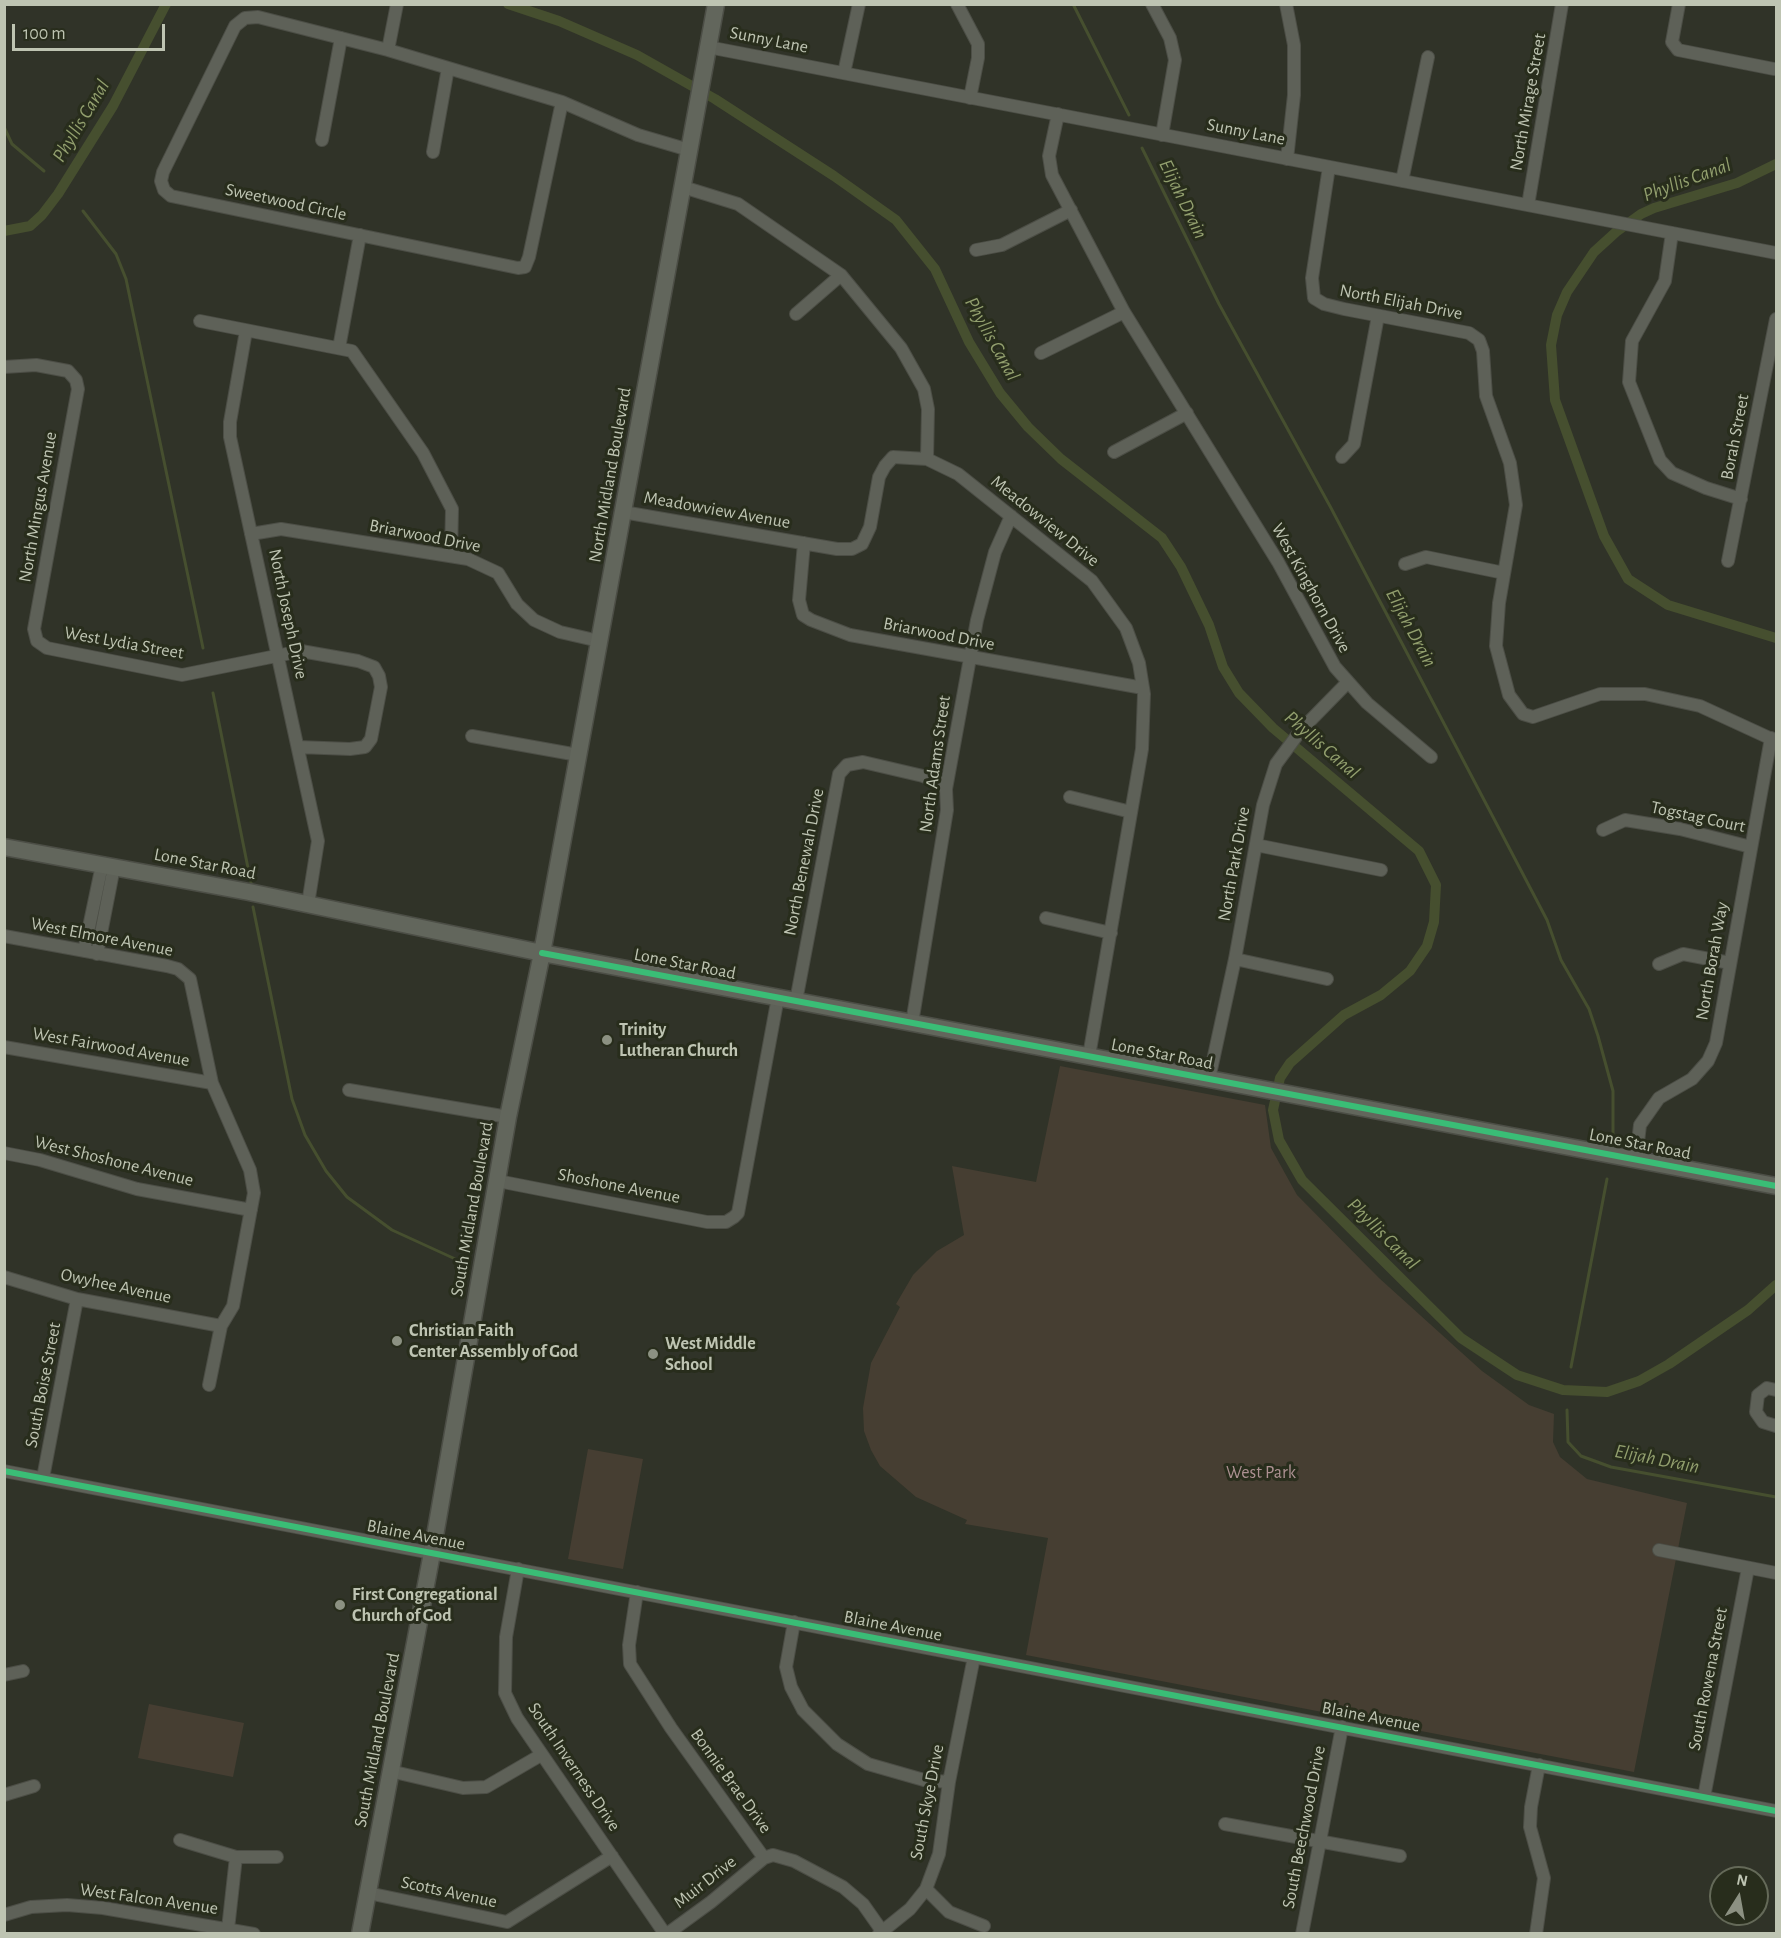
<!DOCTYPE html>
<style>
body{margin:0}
#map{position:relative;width:1781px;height:1938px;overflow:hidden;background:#303328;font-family:"Alegreya Sans",sans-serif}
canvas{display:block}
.frame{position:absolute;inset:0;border:6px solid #bec4b2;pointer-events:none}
.north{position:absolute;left:1709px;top:1866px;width:60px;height:60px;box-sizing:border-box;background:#282d1c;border:2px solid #646958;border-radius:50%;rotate:11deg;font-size:16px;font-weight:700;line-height:24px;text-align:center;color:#bec4b2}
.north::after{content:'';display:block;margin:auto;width:21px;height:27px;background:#8c9182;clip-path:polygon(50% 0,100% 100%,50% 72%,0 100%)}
.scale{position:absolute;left:12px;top:24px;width:153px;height:27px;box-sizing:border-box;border:3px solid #bec4b2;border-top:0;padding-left:8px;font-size:18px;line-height:21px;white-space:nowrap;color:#bec4b2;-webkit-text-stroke:4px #282d1c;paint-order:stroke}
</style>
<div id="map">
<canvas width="1781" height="1938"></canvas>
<div class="frame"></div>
<div class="north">N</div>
<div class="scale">100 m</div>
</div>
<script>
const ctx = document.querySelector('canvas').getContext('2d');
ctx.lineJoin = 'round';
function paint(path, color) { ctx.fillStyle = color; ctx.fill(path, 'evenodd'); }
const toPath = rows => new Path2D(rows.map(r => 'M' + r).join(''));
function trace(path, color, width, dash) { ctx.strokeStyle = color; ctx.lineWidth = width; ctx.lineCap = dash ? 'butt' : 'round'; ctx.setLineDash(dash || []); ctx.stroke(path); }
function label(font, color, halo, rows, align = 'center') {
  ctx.font = font + ' "Alegreya Sans",sans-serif'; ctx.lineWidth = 6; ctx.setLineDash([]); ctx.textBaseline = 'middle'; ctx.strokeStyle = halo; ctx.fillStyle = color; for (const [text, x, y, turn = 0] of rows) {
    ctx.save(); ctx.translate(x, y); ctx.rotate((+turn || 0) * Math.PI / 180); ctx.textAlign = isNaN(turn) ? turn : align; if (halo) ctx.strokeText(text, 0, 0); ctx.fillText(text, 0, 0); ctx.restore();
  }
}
paint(toPath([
 [1060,1066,1265,1105,1271,1148,1297,1195,1379,1278,1482,1371,1529,1405,1554,1414,1553,1442,1560,1457,1587,1479,1687,1503,1634,1772,1026,1655,1048,1538,965,1524,967,1520,916,1497,880,1466,871,1450,864,1431,863,1408,871,1363,900,1307,896,1304,913,1275,937,1251,964,1235,952,1166,1036,1182],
 [588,1449,643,1459,623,1569,568,1559],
 [149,1704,244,1723,233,1777,138,1758]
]), '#463e32');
trace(toPath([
 [1073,4,1129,115],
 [4,127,12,144,44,171],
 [1142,148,1219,304,1331,508,1547,920,1561,960,1589,1009,1598,1036,1613,1091,1613,1135],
 [83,211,116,254,126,279,203,648],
 [213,693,251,883],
 [253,907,292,1099,305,1135,326,1171,347,1197,392,1230,464,1263],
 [1571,1367,1607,1179],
 [1567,1410,1568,1442,1581,1456,1611,1467,1776,1497]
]), '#464f2f', 3);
trace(toPath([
 [508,4,559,21,637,55,715,99,834,176,896,220,935,269,969,342,1000,393,1028,427,1061,459,1162,538,1181,567,1209,625,1223,667,1239,693,1273,728,1419,851,1436,885,1434,922,1427,946,1410,971,1381,995,1344,1015,1290,1063,1280,1078,1273,1110,1279,1140,1302,1180,1461,1338,1517,1375,1563,1390,1607,1392,1639,1381,1669,1364,1748,1310,1776,1285],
 [1776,164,1737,183,1654,208,1641,214,1616,232,1594,252,1567,292,1557,315,1551,345,1555,400,1604,536,1628,579,1668,605,1776,638],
 [4,231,30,226,42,215,58,194,113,106,166,4]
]), '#464f2f', 10);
const street = toPath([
 [957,4,978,44,978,58,970,98],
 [1152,4,1170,38,1175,60,1162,135],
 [1286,4,1294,45,1294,95,1287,159],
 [1679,4,1672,42,1678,50,1774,69],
 [708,47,1776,253],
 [388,50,397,4],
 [844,73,859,4],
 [562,102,529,257,525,267,518,268,171,196,164,190,161,181,163,172,235,26,245,18,258,17,388,50,562,102,638,135,689,150],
 [1058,114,1049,156,1052,175,1124,312,1278,562,1335,667,1367,703,1431,757],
 [322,140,341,38],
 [433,152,448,68],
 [1329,167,1312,278,1314,298,1324,304,1344,309,1469,333,1479,340,1483,351,1486,396,1510,463,1516,505,1499,603,1496,646,1509,695,1523,714,1533,717,1600,694,1645,694,1700,706,1776,741],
 [1402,181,1428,57],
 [683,187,738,204,841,275,901,348,924,389,928,409,927,459],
 [1528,205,1562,4],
 [1672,233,1665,281,1632,341,1629,382,1660,460,1672,473,1706,488,1741,499],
 [976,250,1002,245,1071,210],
 [796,314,841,275],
 [200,321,352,351,423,453,452,509,451,556],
 [246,331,230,422,230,437,318,841,308,904],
 [339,348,360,235],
 [1041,353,1124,312],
 [4,367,36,365,68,371,76,380,78,389,34,629,37,641,47,648,182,675,301,651,358,661,374,667,379,676,381,687,371,739,365,747,350,749,298,747],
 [1114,452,1187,413],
 [1342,457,1354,444,1378,316],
 [623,512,837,549,852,549,862,544,870,527,879,477,885,466,893,457,927,459,958,474,1092,581,1126,628,1139,663,1144,694,1142,749,1089,1056],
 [251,534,281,529,468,559,498,573,517,604,534,620,560,632,599,641],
 [804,543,799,600,803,615,811,620,850,635,1143,688],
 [1728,561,1776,319],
 [1405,564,1426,557,1504,573],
 [472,736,578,755],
 [1070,797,1131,812],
 [1603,830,1625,820,1680,829,1751,847],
 [1256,845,1381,870],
 [1046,918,1111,933],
 [4,936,167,966,178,969,190,979,212,1083,250,1170,254,1193,233,1306,221,1326,209,1385],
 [84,951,102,865],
 [97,954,114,867],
 [1235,959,1327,979],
 [1659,964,1683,954,1730,963],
 [796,1001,839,774,847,765,863,762,923,776,938,781,946,789],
 [912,1023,947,810,946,789,977,620,995,552,1011,516],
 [4,1047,212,1083],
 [1209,1079,1235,959,1263,805,1276,764,1301,730,1348,682],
 [349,1090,508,1117],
 [4,1153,40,1160,137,1189,251,1210],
 [1636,1159,1640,1125,1659,1098,1692,1079,1708,1061,1716,1043,1771,738],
 [498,1181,707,1222,726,1222,734,1217,738,1213,778,997],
 [4,1277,77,1299,221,1326],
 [1776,1390,1767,1388,1758,1395,1756,1412,1763,1422,1776,1426],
 [4,1471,1776,1811],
 [43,1478,77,1299],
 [1659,1550,1776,1573],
 [518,1569,506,1637,505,1693,517,1718,665,1934],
 [637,1592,629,1645,630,1664,671,1728,764,1858,773,1855,794,1861,843,1887,863,1904,882,1931],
 [794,1622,786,1667,791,1687,803,1710,837,1744,868,1764,924,1780,949,1782],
 [4,1675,23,1671],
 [390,1771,463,1788,486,1787,541,1755],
 [4,1795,34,1786],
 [1704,1797,1748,1568],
 [1225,1824,1400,1856],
 [180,1840,236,1857,277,1857],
 [926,1889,949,1912,984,1926],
 [368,1893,507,1922,612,1856],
 [4,1915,31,1907,67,1905,103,1908,254,1934],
 [228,1929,236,1857],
 [667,1934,711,1902,764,1858],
 [879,1934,910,1909,926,1889,939,1854,949,1782,974,1657],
 [1302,1934,1342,1727],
 [1536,1934,1544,1878,1530,1827,1531,1807,1539,1765]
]);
const secondary = toPath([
 [4,847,249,892,542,953,1776,1186],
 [360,1934,432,1553,508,1117,542,953,716,4]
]);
trace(street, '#4c4e46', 14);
trace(secondary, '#4c4e46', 19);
trace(street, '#5e6158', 12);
trace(secondary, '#62665c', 16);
trace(toPath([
 [542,953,1776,1186],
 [4,1471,1776,1811]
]), '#3abd76', 6);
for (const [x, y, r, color] of [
 [607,1040,6,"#8c9182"],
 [397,1341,6,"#8c9182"],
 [653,1354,6,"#8c9182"],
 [340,1605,6,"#8c9182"]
]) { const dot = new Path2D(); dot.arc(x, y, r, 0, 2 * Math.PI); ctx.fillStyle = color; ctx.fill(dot); trace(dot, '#282d1c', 2); }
label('18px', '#bec4b2', '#282d1c', [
 ["Sunny Lane",769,40,11],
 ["North Mirage Street",1528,102,-80],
 ["Sunny Lane",1246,132,11],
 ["Sweetwood Circle",286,202,12],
 ["North Elijah Drive",1401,302,11],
 ["Borah Street",1735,437,-79],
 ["North Midland Boulevard",610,475,-80],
 ["North Mingus Avenue",38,507,-80],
 ["Meadowview Avenue",717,510,10],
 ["Meadowview Drive",1045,521,39],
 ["Briarwood Drive",425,536,11],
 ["West Kinghorn Drive",1311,588,61],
 ["North Joseph Drive",288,614,78],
 ["Briarwood Drive",939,634,11],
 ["West Lydia Street",124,643,10],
 ["North Adams Street",935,764,-82],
 ["Togstag Court",1698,817,12],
 ["North Benewah Drive",804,862,-79],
 ["Lone Star Road",205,864,11],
 ["North Park Drive",1234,864,-80],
 ["West Elmore Avenue",102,937,11],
 ["North Borah Way",1712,961,-80],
 ["Lone Star Road",685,964,11],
 ["West Fairwood Avenue",111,1047,10],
 ["Lone Star Road",1162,1054,11],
 ["Lone Star Road",1640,1144,11],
 ["West Shoshone Avenue",114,1161,14],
 ["Shoshone Avenue",619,1186,11],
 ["South Midland Boulevard",472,1209,-80],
 ["Owyhee Avenue",116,1286,12],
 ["South Boise Street",43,1385,-79],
 ["Blaine Avenue",416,1535,11],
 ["Blaine Avenue",893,1626,11],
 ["South Rowena Street",1708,1679,-79],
 ["Blaine Avenue",1371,1717,11],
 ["South Midland Boulevard",377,1740,-79],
 ["South Inverness Drive",574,1767,56],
 ["Bonnie Brae Drive",731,1781,54],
 ["South Skye Drive",927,1802,-79],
 ["South Beechwood Drive",1304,1827,-79],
 ["Muir Drive",705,1882,-38],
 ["Scotts Avenue",449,1892,12],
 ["West Falcon Avenue",149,1899,8]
]);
label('bold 18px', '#bec4b2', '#282d1c', [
 ["Trinity",619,1030],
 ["Lutheran Church",619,1051],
 ["Christian Faith",409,1331],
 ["Center Assembly of God",409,1352],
 ["West Middle",665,1344],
 ["School",665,1365],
 ["First Congregational",352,1595],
 ["Church of God",352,1616]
], 'left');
label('18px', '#ad9192', '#282d1c', [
 ["West Park",1261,1473]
]);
label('italic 20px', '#929f6e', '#282d1c', [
 ["Phyllis Canal",81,121,-59],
 ["Phyllis Canal",1687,180,-20],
 ["Elijah Drain",1183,199,64],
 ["Phyllis Canal",992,339,61],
 ["Elijah Drain",1411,628,62],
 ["Phyllis Canal",1322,745,41],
 ["Phyllis Canal",1383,1234,45],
 ["Elijah Drain",1657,1459,11]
]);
</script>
